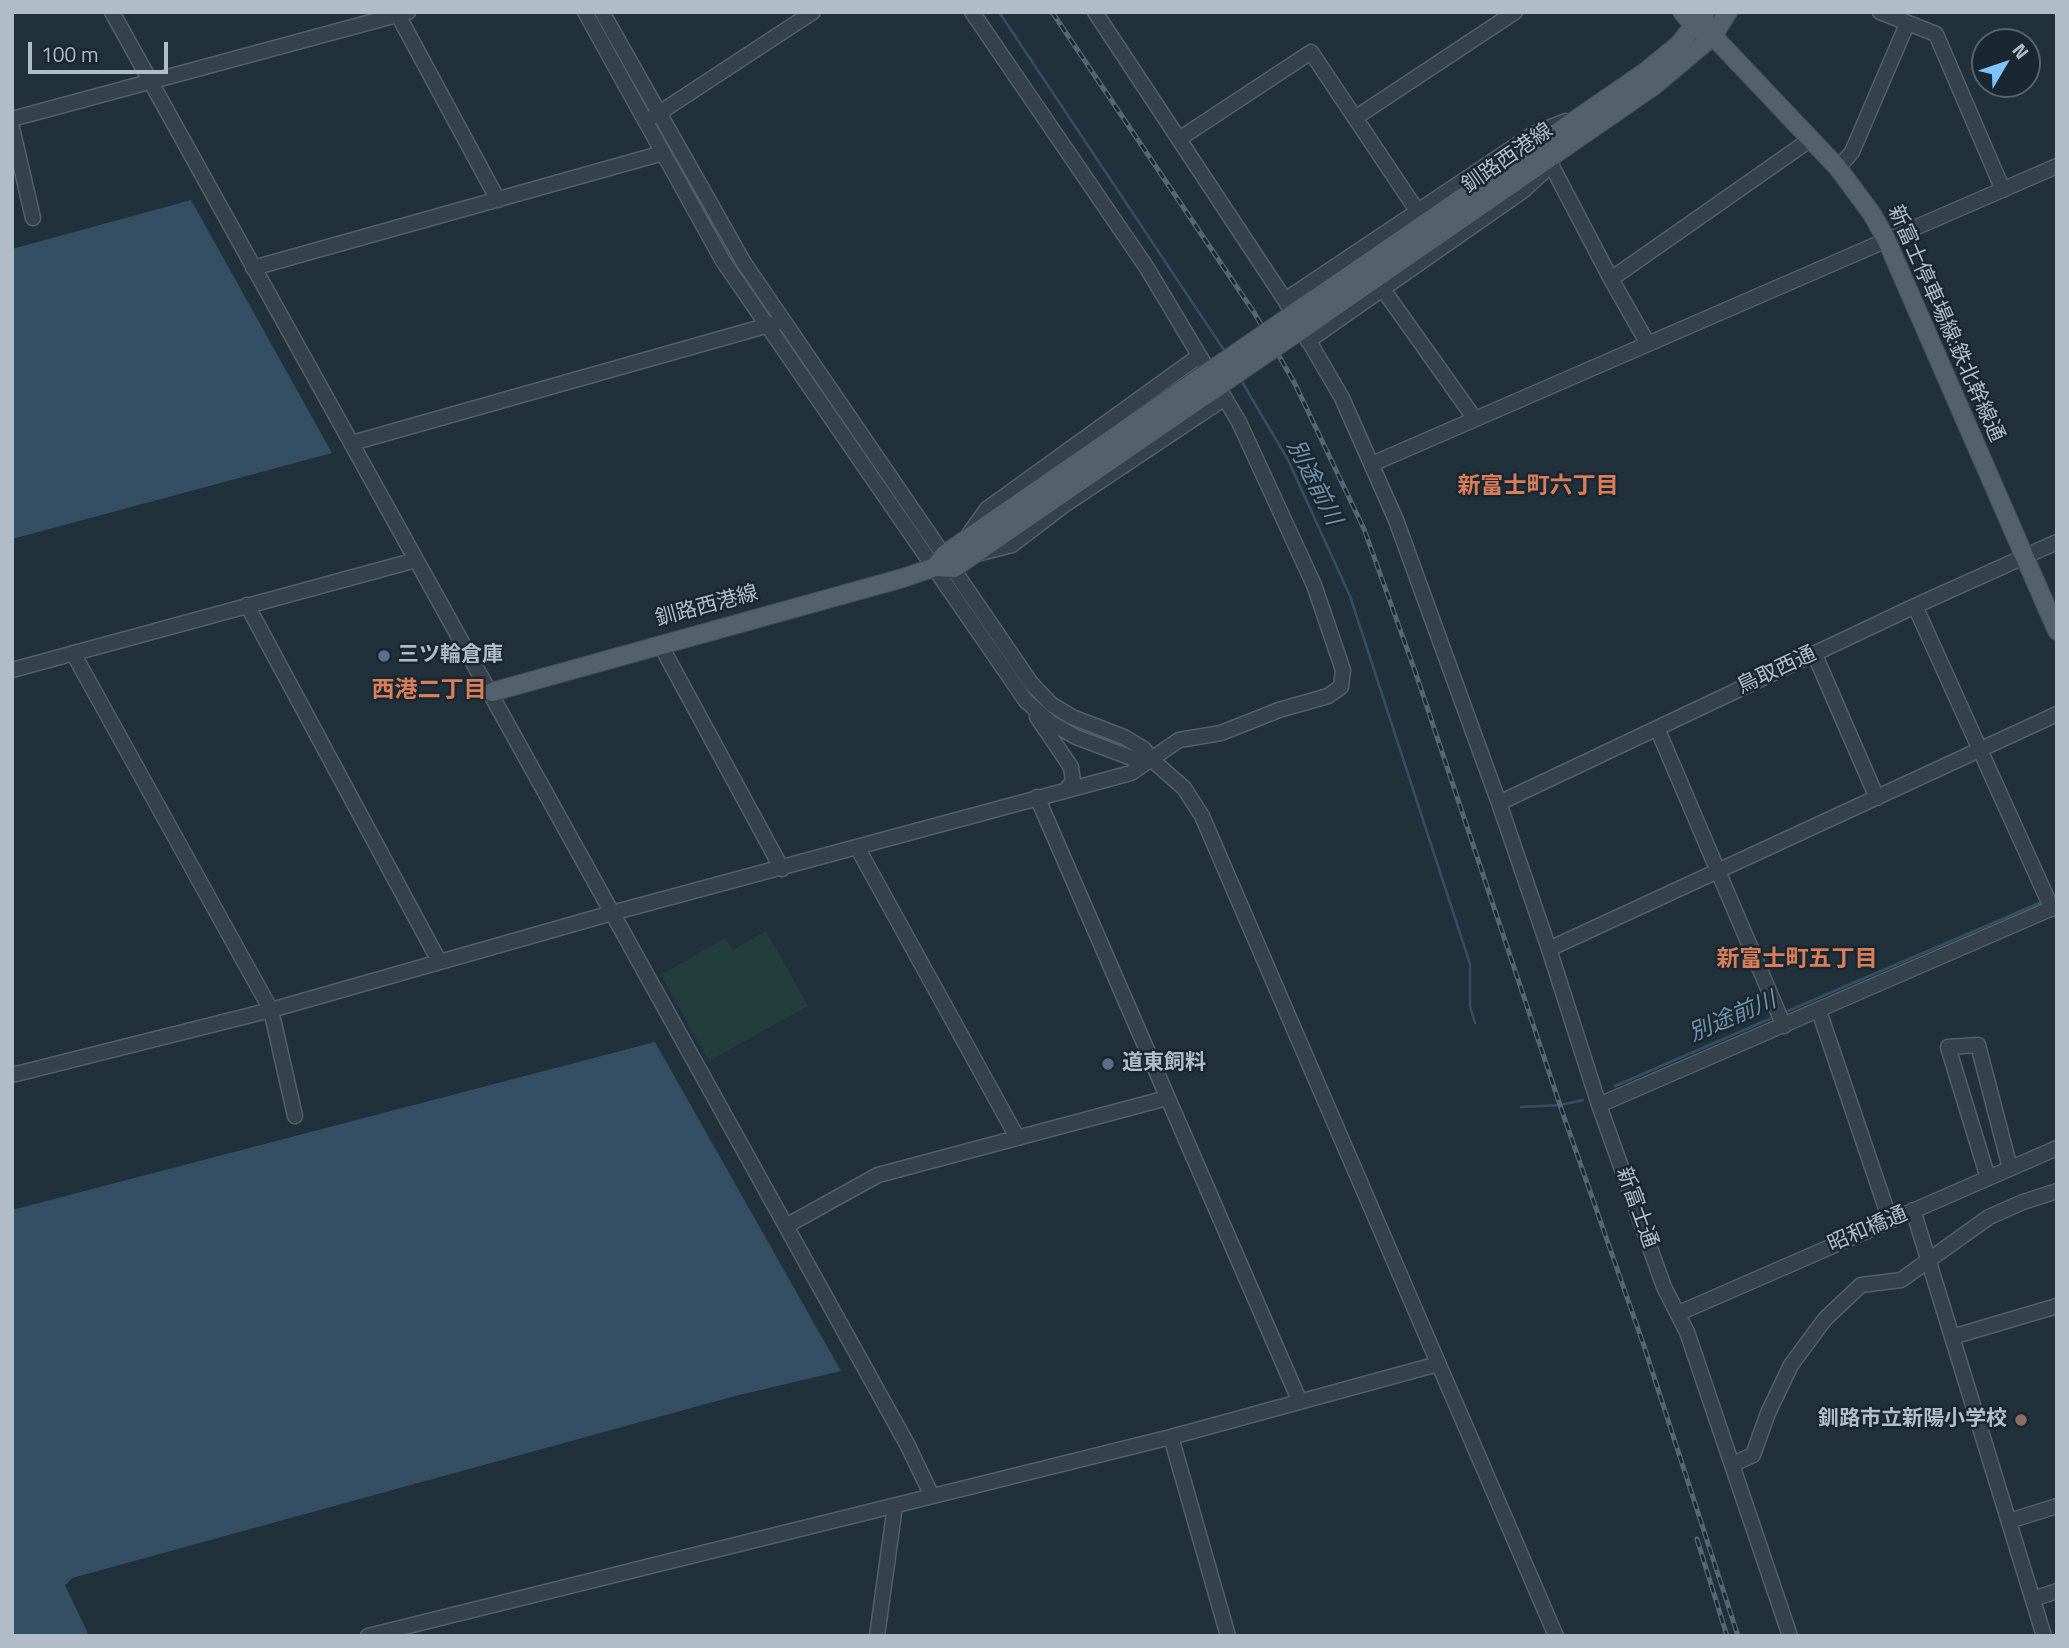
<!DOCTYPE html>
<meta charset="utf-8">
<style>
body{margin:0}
#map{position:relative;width:2069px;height:1648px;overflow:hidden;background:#21313c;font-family:"Titillium Web",sans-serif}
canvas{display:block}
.frame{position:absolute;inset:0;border:14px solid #b0bdc8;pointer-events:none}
.north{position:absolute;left:1971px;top:28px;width:70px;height:70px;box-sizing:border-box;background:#1a2731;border:2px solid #56636d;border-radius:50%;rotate:51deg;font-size:19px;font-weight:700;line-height:28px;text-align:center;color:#b0bdc8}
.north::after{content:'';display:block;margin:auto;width:24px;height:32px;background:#7fc3fe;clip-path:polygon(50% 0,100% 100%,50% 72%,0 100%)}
.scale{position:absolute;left:28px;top:42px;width:140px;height:32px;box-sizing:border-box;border:4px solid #b0bdc8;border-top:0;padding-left:9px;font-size:21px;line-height:24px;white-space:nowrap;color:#b0bdc8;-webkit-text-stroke:5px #1a2731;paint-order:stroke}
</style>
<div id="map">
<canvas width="2069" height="1648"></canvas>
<div class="frame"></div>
<div class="north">N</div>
<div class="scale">100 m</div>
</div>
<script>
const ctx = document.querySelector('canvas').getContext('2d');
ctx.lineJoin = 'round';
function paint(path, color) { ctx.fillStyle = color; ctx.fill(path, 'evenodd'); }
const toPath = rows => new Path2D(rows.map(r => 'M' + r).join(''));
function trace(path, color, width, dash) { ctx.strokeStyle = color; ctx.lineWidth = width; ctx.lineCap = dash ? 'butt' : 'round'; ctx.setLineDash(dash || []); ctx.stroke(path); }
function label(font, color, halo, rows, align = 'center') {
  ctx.font = font + ' "Titillium Web","Noto Sans JP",sans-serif'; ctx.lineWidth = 5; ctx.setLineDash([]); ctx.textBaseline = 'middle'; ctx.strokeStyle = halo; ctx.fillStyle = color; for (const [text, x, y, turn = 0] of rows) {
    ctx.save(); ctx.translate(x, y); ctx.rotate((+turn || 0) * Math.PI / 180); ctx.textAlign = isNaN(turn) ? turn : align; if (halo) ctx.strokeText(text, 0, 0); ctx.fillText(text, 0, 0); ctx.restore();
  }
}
paint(toPath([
 [766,931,808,1006,709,1061,661,975,725,938,733,950]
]), '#233d3c');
paint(toPath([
 [191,200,332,453,12,539,12,249],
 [655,1042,841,1371,735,1396,72,1578,65,1585,89,1636,12,1636,12,1210]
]), '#344f64');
trace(toPath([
 [999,12,1226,353],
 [1241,380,1288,460,1350,596,1470,964,1470,1006,1475,1023],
 [1783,1013,2044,901],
 [1615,1086,1774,1017],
 [1521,1107,1561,1105,1583,1100]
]), '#344f64', 2.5);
const minor = toPath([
 [112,12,907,1444,932,1496],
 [585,12,723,261,1026,701,1051,723,1076,737,1137,760,1152,760],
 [602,12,744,263,1031,683,1051,704,1072,717,1124,737,1144,749,1152,760,1184,788,1202,816,1556,1636],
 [1095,12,1285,300,1342,398,1396,520,1499,803,1549,949,1599,1105,1664,1287,1687,1332,1790,1636],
 [1880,12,1936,34,2003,190],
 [398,15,498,200],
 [653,117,813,12],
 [1355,118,1515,12],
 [12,119,408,12],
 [12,128,33,218],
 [1179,139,1311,52,1418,212],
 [1547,157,1611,279,1648,344],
 [1838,168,1852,152,1907,24],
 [253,268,663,153],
 [1611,279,1811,139],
 [1382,288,1475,419],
 [1285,300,1533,134,1566,121],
 [1308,341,1524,190,1552,164],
 [352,443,776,323],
 [1372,464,2057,166],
 [969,534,987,509,1199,356],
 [981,553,1012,545,1063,506,1225,398],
 [247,605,439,961],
 [1915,606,2052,909],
 [660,644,782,869],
 [73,653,271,1010,295,1116],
 [1814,653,1877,798],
 [12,670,416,560],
 [1037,717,1071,767,1073,781,1066,790],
 [1657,728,1784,1026],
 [1037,797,1300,1402],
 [1499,803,1915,606,2057,542],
 [857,847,1017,1137],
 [1549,949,2057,714],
 [1819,1011,1890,1220],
 [12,1075,271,1010,612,913,1131,773,1179,740,1221,733,1279,710,1328,696,1341,687,1343,670,1314,585,1239,422,1147,268,972,12],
 [1599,1105,2057,906],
 [1988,1178,1948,1047,1978,1045,2010,1168],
 [1913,1210,2044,1636],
 [786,1226,878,1175,1167,1098],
 [1679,1313,2057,1148],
 [1952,1337,2057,1306],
 [1171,1437,1228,1636],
 [1733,1464,1753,1455,1768,1413,1791,1365,1825,1319,1861,1285,1901,1280,1989,1217,2023,1202,2057,1191],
 [2009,1521,2057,1506],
 [2033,1599,2057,1591],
 [368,1636,1171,1437,1438,1364],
 [877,1636,895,1506]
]);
const major = toPath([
 [1682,12,1695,27,1704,32],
 [1701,12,1713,36,1838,168,1872,214,1886,239,2057,631],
 [1315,299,1645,72,1678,45,1705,12],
 [1324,314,1655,85,1713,36,1728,12],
 [935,567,945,554,1197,380],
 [492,692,903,578,935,567,954,568,1207,394]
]);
trace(minor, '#53606a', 17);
trace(major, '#414e58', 20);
trace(minor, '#35424c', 14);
trace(major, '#53616d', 18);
const rail = toPath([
 [1052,12,1255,314,1295,384,1364,529,1415,671,1562,1111,1644,1346,1738,1636],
 [1697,1539,1727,1636]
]);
trace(rail, '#566774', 5);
trace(rail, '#1a2731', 2.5, [8]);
const majorBridge = toPath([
 [1197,380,1315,299],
 [1207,394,1324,314]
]);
trace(majorBridge, '#414e58', 20, []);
trace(majorBridge, '#53616d', 18);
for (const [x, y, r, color] of [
 [384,656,7,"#5c6f8a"],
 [1108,1064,7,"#5c6f8a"],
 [2021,1420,7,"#8d6e63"]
]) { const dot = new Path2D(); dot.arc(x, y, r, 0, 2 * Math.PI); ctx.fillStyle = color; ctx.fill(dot); trace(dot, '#1a2731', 2.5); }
label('21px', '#b0bdc8', '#1a2731', [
 ["釧路西港線",1508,159,-35],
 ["新富士停車場線:鉄北幹線通",1945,324,66],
 ["釧路西港線",707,607,-15],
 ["鳥取西通",1777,671,-25],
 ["新富士通",1636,1208,70],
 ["昭和橋通",1868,1230,-23]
]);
label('bold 21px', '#b0bdc8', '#1a2731', [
 ["三ツ輪倉庫",398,656],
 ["道東飼料",1122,1064],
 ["釧路市立新陽小学校",2007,1420,"right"]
], 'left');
label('italic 23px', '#6f93ad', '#1a2731', [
 ["別途前川",1313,483,63],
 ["別途前川",1733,1018,-23]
]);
label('bold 23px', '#da7e59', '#1a2731', [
 ["新富士町六丁目",1538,487],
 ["西港二丁目",429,691],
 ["新富士町五丁目",1797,960]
]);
</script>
